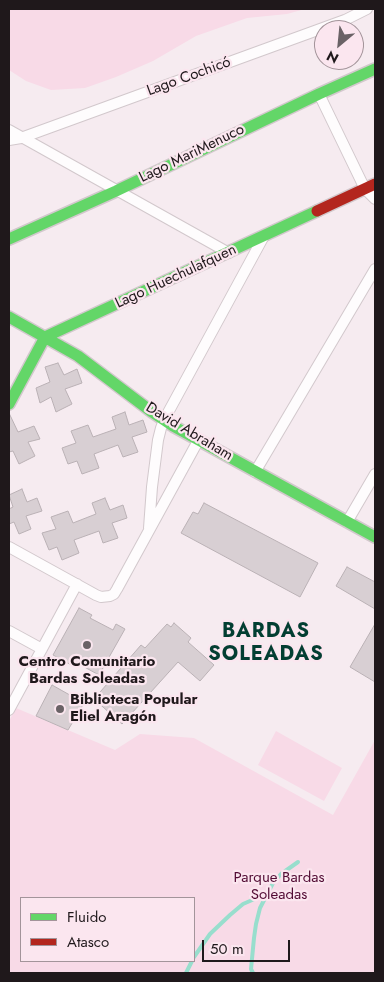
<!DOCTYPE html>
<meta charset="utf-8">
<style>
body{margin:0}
#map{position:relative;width:384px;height:982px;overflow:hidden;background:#f6ebf0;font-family:Jost,sans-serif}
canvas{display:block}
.frame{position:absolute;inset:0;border:10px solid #1f181b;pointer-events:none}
.legend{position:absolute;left:20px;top:897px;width:175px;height:65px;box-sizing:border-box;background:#fbe6ef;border:1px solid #a3949a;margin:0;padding:6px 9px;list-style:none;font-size:15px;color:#1f181b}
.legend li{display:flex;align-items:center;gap:10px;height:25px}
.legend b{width:25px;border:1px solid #a3949a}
.north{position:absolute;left:314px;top:20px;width:50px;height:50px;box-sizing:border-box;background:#fbe6ef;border:1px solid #a3949a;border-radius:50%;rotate:208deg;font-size:14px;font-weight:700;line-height:20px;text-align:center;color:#1f181b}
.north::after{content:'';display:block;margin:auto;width:18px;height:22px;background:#6a6266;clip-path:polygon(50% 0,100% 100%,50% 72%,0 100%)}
.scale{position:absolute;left:202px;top:940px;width:88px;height:22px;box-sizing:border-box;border:2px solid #1f181b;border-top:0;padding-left:6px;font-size:15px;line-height:18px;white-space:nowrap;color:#1f181b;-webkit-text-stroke:4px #fbe6ef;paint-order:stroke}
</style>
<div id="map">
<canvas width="384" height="982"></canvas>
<div class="frame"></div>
<ul class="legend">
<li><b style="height:6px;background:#63d668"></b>Fluido</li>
<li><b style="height:6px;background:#b3261e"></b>Atasco</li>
</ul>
<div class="north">N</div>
<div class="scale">50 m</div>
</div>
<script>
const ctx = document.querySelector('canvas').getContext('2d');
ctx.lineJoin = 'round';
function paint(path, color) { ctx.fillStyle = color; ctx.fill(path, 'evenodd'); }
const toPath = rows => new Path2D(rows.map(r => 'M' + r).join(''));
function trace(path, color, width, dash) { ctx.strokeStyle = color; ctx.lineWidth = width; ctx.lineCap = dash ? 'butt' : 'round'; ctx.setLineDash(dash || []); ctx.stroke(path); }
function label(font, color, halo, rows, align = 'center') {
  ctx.font = font + ' Jost,sans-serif'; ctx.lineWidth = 4.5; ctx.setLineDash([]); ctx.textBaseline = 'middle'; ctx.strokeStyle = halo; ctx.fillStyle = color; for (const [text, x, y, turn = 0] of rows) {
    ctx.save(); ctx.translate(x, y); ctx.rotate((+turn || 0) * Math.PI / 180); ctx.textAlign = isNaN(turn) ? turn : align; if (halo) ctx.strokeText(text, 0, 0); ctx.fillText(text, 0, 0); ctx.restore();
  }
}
paint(toPath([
 [9,9,305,9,287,14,247,18,196,36,153,61,116,77,85,88,51,90,26,81,9,70],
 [16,708,115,750,140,734,194,738,333,815,375,740,375,973,9,973,9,721],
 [21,898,194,898,194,961,21,961],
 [276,731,342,768,324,801,258,765]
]), '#f8dae7');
trace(toPath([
 [194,957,210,934,230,915,243,904,266,894],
 [186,973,192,961],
 [253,973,251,969,254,938,256,924,260,908,273,883,281,874,298,862]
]), '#98decd', 4);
const building = toPath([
 [58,363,64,375,77,369,82,383,65,389,72,404,56,412,51,397,40,403,36,388,50,382,45,367,58,363],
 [125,412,129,425,143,420,147,432,132,437,138,452,123,457,118,445,94,454,99,468,82,474,77,461,68,464,62,448,76,443,71,431,88,425,93,437,116,429,112,417,125,412],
 [9,413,18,432,34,426,40,439,28,442,35,456,19,464,13,451,9,452,9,413],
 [22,489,27,502,37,498,42,511,26,516,31,529,19,534,14,522,9,524,9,509,13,507,9,495,22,489],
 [105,498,110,510,123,505,127,518,112,523,118,538,103,543,99,531,74,540,79,553,62,560,57,547,49,550,42,533,56,529,51,517,68,511,73,523,96,514,92,503,105,498],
 [204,503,318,563,300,597,181,533,193,512,198,514,204,503],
 [347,567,375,582,375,609,336,586,347,567],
 [79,608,92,615,90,618,113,630,116,624,125,629,99,675,77,663,75,667,53,655,79,608],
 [174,623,191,638,188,642,214,665,200,681,178,662,122,724,94,699,141,645,145,648,167,624,171,627,174,623],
 [375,624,375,682,350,667,375,624],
 [52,685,84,703,68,730,36,716,52,685]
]);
paint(building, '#d8cfd3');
trace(building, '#bab1b5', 1);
const street = toPath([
 [319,94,365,189,375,199],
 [9,130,229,253],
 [9,140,21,138,345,20,367,9],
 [255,472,375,269],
 [347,522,375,474],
 [149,528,152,487,158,440,161,428,164,420,264,236],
 [9,547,96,595,101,597,110,596,114,594,117,589,198,441],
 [9,631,42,649],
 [9,710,77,584]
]);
const fast = toPath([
 [9,239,116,191,319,94,375,69],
 [9,317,78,356,152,412,173,426,375,537],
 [9,404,45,337,317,211]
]);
const jam = toPath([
 [317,211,375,184]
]);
trace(street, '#d2c8cc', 12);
trace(fast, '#d2c8cc', 14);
trace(jam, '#d2c8cc', 14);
trace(street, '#fefcfd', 10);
trace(fast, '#63d668', 11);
trace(jam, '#b3261e', 11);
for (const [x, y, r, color] of [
 [87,645,5,"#6a6266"],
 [60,709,5,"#6a6266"]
]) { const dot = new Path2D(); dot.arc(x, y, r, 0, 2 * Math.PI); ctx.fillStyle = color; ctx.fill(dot); trace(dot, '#fbe6ef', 2); }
label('15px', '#1f181b', '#fbe6ef', [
 ["Lago Cochicó",189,77,-20],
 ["Lago MariMenuco",192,154,-26],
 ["Lago Huechulafquen",176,277,-25],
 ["David Abraham",189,432,31]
]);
label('bold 15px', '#1f181b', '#fbe6ef', [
 ["Centro Comunitario",87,662],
 ["Bardas Soleadas",87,679],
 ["Biblioteca Popular",70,700,"left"],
 ["Eliel Aragón",70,717,"left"]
]);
label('15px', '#520b34', '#fbe6ef', [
 ["Parque Bardas",279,878],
 ["Soleadas",279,895]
]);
ctx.letterSpacing = '1px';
label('bold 20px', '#033e32', '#fbe6ef', [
 ["BARDAS",266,632],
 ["SOLEADAS",266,655]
]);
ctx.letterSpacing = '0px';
</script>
